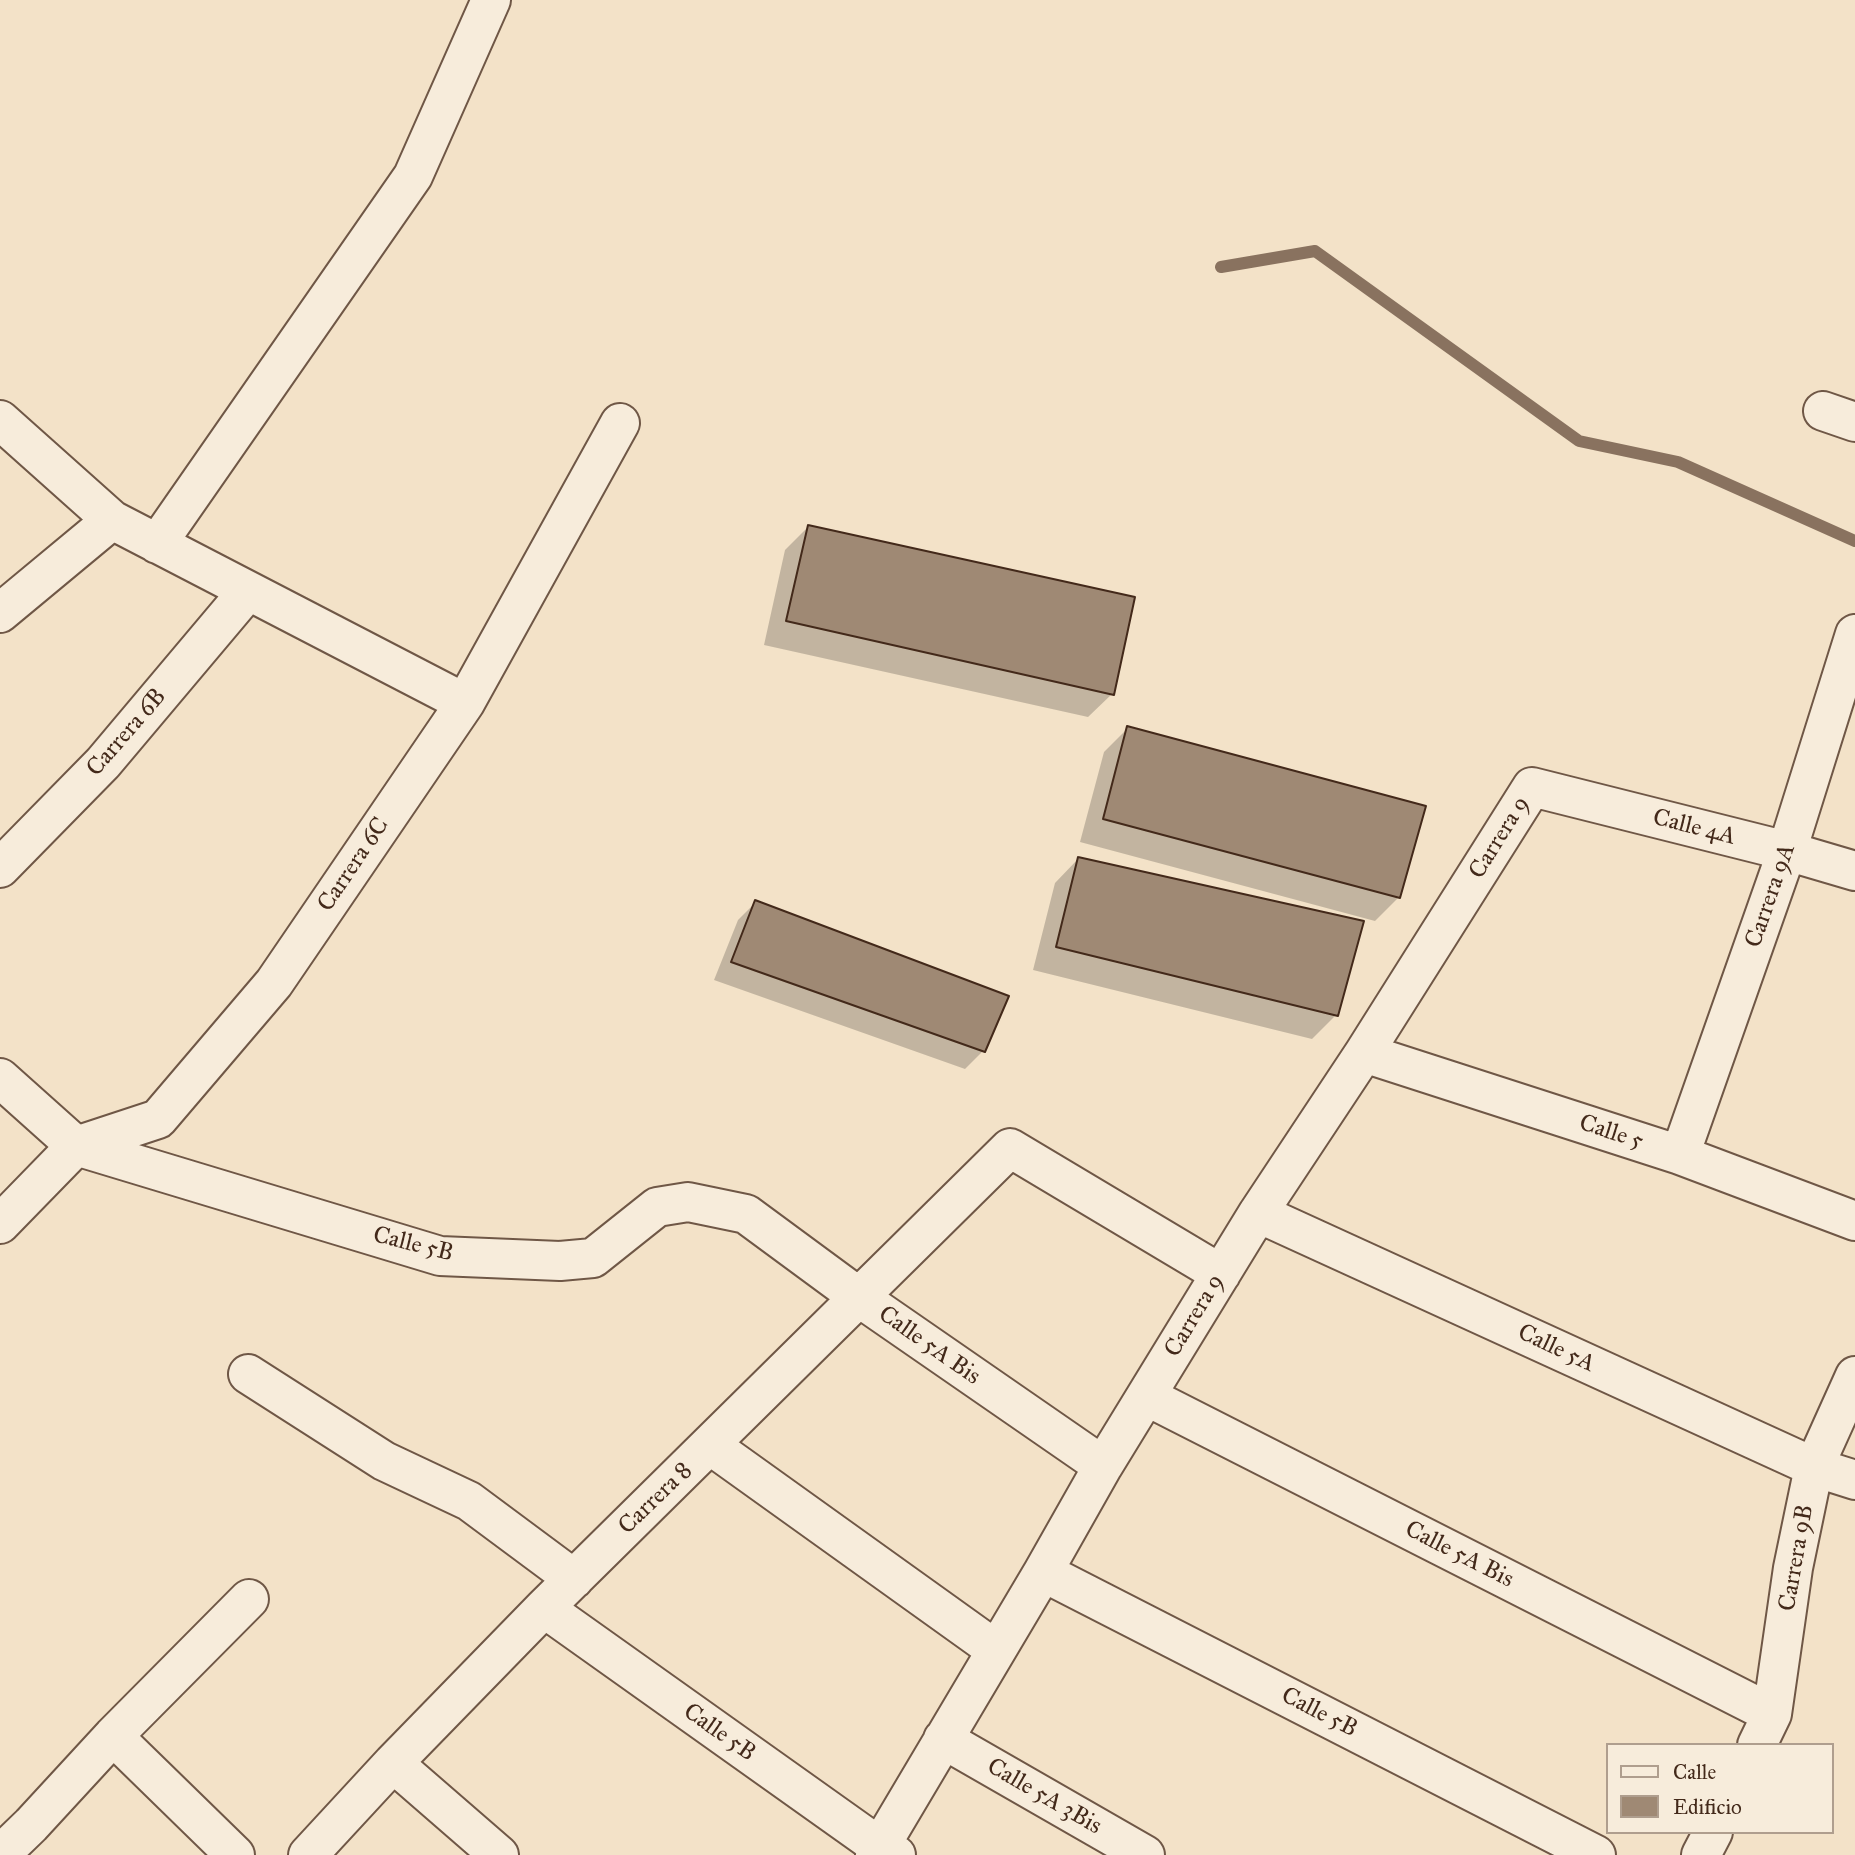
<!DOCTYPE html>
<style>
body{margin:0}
#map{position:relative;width:1855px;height:1855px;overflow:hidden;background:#f3e2c8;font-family:"IM FELL Great Primer",serif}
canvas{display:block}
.legend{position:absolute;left:1606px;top:1743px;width:228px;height:91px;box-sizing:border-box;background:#f7ecdb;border:2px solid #af9e8e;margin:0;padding:9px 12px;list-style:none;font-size:21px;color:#43291a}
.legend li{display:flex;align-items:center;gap:14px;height:35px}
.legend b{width:35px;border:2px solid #af9e8e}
</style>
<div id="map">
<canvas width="1855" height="1855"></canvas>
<ul class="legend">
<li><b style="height:9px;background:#f7ecdb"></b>Calle</li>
<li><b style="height:19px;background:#9f8974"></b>Edificio</li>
</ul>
</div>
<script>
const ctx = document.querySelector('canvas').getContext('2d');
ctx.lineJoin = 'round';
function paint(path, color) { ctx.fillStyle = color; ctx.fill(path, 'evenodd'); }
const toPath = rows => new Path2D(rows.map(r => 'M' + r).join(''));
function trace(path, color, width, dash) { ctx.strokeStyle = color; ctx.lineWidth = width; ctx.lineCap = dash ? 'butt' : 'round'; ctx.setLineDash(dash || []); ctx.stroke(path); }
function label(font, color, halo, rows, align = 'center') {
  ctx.font = font + ' "IM FELL Great Primer",serif'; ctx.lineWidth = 5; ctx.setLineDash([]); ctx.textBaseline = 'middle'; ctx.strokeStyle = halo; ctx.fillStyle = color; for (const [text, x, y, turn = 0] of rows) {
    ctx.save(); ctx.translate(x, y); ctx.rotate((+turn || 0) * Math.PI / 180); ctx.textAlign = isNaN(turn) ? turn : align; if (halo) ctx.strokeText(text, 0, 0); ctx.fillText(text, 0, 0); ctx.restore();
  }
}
paint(toPath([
 [808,527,1112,694,1088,717,764,645,785,550],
 [1128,728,1399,897,1375,921,1080,842,1104,752],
 [1078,859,1336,1015,1312,1039,1033,970,1055,883],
 [756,902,983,1051,965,1069,714,980,738,920]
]), '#0003');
trace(toPath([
 [1221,267,1315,251,1579,441,1678,462,1855,541]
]), '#89725f', 12);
const building = toPath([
 [808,525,1135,597,1114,695,786,621,808,525],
 [1127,726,1426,806,1400,898,1103,819,1127,726],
 [1078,857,1364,921,1338,1016,1056,947,1078,857],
 [755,900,1009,996,985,1052,731,962,755,900]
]);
paint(building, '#9f8974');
trace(building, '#43291a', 2);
const street = toPath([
 [1823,411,1855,422],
 [0,420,112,520,465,703],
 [157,544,413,176,491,0],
 [0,613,112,520],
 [0,868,103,763,247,592],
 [1364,1053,1680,1155,1855,1221],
 [0,1078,76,1146,440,1256,560,1261,593,1258,657,1207,688,1202,746,1214,860,1298,1103,1466],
 [1680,1155,1787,851,1855,634],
 [1258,1213,1814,1467,1855,1480],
 [0,1224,76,1146,158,1119,274,983,465,703,620,423],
 [248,1374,384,1461,469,1501,574,1579],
 [1146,1396,1772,1714],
 [710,1445,996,1650],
 [1043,1572,1596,1855],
 [544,1608,880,1847,896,1855],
 [113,1736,235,1855],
 [943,1739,1145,1855],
 [1757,1745,1772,1714,1793,1568,1814,1467,1855,1376],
 [393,1763,499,1855],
 [0,1855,31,1825,113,1736,249,1599],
 [308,1855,393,1763,544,1608,1010,1148,1221,1274],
 [875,1855,1043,1572,1103,1466,1258,1213,1364,1053,1532,787,1787,851,1855,871],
 [1701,1855,1713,1832]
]);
trace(street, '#6f5746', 42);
trace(street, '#f7ecdb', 38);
label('24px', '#43291a', '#f7ecdb', [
 ["Carrera 6B",127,733,-49],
 ["Calle 4A",1694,828,14],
 ["Carrera 9",1500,838,-58],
 ["Carrera 6C",354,865,-56],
 ["Carrera 9A",1771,896,-71],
 ["Calle 5",1611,1133,18],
 ["Calle 5B",413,1245,14],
 ["Carrera 9",1195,1316,-59],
 ["Calle 5A Bis",929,1346,35],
 ["Calle 5A",1556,1349,25],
 ["Carrera 8",656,1499,-44],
 ["Calle 5A Bis",1459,1555,27],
 ["Carrera 9B",1797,1558,-80],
 ["Calle 5B",1319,1713,27],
 ["Calle 5B",719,1733,35],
 ["Calle 5A 3Bis",1044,1797,30]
]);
</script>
